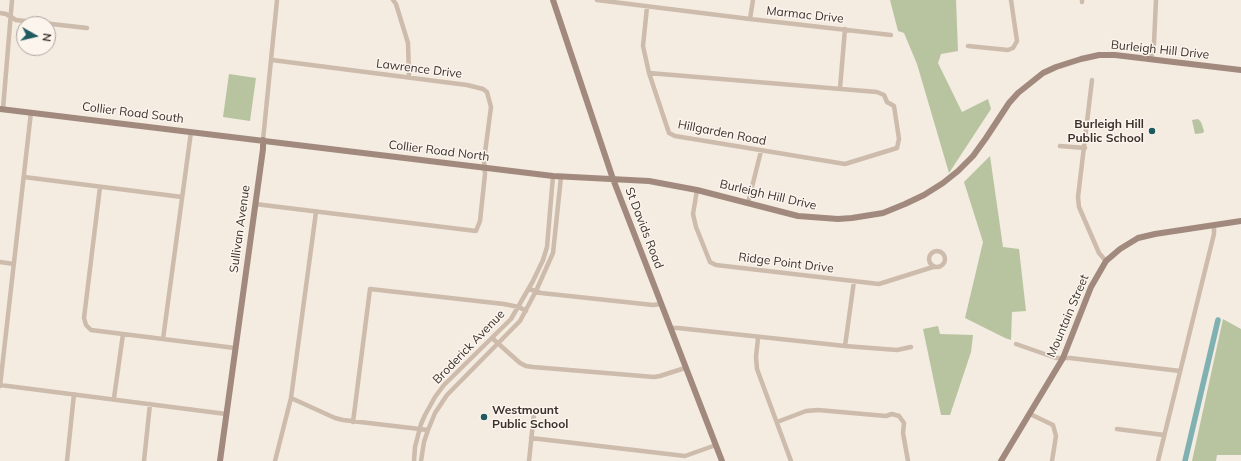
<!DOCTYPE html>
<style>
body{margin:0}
#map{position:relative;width:1241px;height:461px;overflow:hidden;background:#f4ebe1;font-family:Mulish,sans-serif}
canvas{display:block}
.north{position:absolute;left:16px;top:16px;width:40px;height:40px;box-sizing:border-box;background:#fbf5ee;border:1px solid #aea6a0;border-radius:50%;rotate:98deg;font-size:11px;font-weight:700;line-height:16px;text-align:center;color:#3b302b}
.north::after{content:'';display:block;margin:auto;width:14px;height:18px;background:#1f5a5e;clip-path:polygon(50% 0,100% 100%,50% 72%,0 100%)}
</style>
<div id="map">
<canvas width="1241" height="461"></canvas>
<div class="north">N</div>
</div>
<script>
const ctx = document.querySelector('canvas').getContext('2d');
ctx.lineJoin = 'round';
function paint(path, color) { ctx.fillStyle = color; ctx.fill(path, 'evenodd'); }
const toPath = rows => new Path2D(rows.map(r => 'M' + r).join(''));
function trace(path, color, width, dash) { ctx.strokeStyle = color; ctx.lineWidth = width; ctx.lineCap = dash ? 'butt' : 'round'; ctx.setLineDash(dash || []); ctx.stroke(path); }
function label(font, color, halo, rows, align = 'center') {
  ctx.font = font + ' Mulish,sans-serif'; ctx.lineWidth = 3; ctx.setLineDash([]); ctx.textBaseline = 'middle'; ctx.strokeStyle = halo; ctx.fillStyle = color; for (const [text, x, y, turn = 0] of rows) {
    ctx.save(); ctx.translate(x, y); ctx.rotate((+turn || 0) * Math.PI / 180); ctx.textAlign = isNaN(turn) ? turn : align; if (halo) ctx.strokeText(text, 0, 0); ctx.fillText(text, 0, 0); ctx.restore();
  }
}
paint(toPath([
 [890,0,956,0,958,51,941,54,938,63,962,112,988,99,991,109,949,173,917,64,904,33,898,31],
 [229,74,256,78,250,121,223,117],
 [1198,119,1201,122,1204,131,1203,133,1195,134,1192,120],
 [990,156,1003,247,1019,249,1026,311,1012,312,1011,340,1005,338,965,318,983,242,964,182],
 [1223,319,1241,329,1241,455,1217,455,1216,461,1192,461],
 [938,326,940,334,973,335,971,352,950,415,941,415,923,329]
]), '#b8c4a0');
trace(toPath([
 [1185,461,1218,320]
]), '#7fb0b2', 5.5);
trace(toPath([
 [393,0,396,4,408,43,409,77],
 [597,0,750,19,891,35],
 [1082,2,1082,0],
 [647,7,643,46,649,73,669,133,675,136,845,164,897,148,899,139,894,106,887,102,884,95,877,92,649,73],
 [0,13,6,14,16,20,87,28],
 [750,19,753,0],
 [968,46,1008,50,1013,48,1017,41,1011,0],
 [1151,59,1154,43,1156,0],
 [1092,80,1078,197,1079,207,1099,253,1106,261],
 [840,88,845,29],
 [3,109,12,0],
 [263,140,277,0],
 [1060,146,1085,148],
 [24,177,182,197],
 [100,187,84,318,86,325,91,330,235,348],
 [697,190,693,214,696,227,710,262,716,265,879,284,933,267],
 [748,203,761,151],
 [255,204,476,231,480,221,485,174,484,160,491,107,487,92,483,89,467,85,272,60],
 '929 259a8 8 0 1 1 16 0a8 8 0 1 1-16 0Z',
 [0,262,14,264],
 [529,289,541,293,653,305,661,304],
 [670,328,678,328,845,346,897,350,911,347],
 [492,338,520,363,526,366,533,367,654,377,660,376,685,368],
 [758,338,756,357,757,369,791,461],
 [163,339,191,132],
 [1016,344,1056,358,1070,358,1180,371],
 [845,346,854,281],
 [0,385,226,414],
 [0,386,31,112],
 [114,398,123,334],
 [291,398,335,418,343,420,428,430],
 [1030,414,1053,425,1056,436,1052,461],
 [353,422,370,289,504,304,519,307,526,311],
 [777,422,806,411,818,410,886,416,892,414,899,416,904,423,903,433,908,461],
 [1117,429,1164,435],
 [531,438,685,456,716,445],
 [67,461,74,394],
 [144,461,150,404],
 [275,461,291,398,316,212],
 [414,461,415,447,421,424,425,415,435,397,444,385,511,319,533,281,543,260,547,247,553,176],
 [421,461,424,442,428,430,435,413,447,395,520,321,536,291,553,253,561,177],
 [529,461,534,413],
 [1158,461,1214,234,1214,225]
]), '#cdbbac', 4.5);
trace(toPath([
 [553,0,613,179,722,461],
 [0,109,553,176,649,181,697,190,798,216,838,219,852,218,883,213,905,204,924,195,943,183,958,171,973,156,986,138,1009,103,1018,93,1043,73,1056,67,1081,59,1099,55,1115,55,1241,70],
 [220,461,263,149,263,140],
 [1001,461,1063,358,1091,287,1106,261,1120,249,1138,238,1155,234,1241,221]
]), '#a18a7d', 6);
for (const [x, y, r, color] of [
 [1152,131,4,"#1f5a5e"],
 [484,417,4,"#1f5a5e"]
]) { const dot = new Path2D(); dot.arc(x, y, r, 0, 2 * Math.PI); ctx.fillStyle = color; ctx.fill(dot); trace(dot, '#fbf5ee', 1.5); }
label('12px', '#3b302b', '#fbf5ee', [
 ["Marmac Drive",805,15,6],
 ["Burleigh Hill Drive",1160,50,6],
 ["Lawrence Drive",419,69,7],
 ["Collier Road South",133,113,7],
 ["Hillgarden Road",722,133,11],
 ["Collier Road North",439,151,7],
 ["Burleigh Hill Drive",768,195,13],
 ["St Davids Road",644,228,69],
 ["Sullivan Avenue",240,229,-82],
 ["Ridge Point Drive",786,263,7],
 ["Mountain Street",1068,316,-67],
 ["Broderick Avenue",469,347,-46]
]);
label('bold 12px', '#3b302b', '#fbf5ee', [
 ["Burleigh Hill",1144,124],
 ["Public School",1144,138],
 ["Westmount",492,410,"left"],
 ["Public School",492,424,"left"]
], 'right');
</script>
